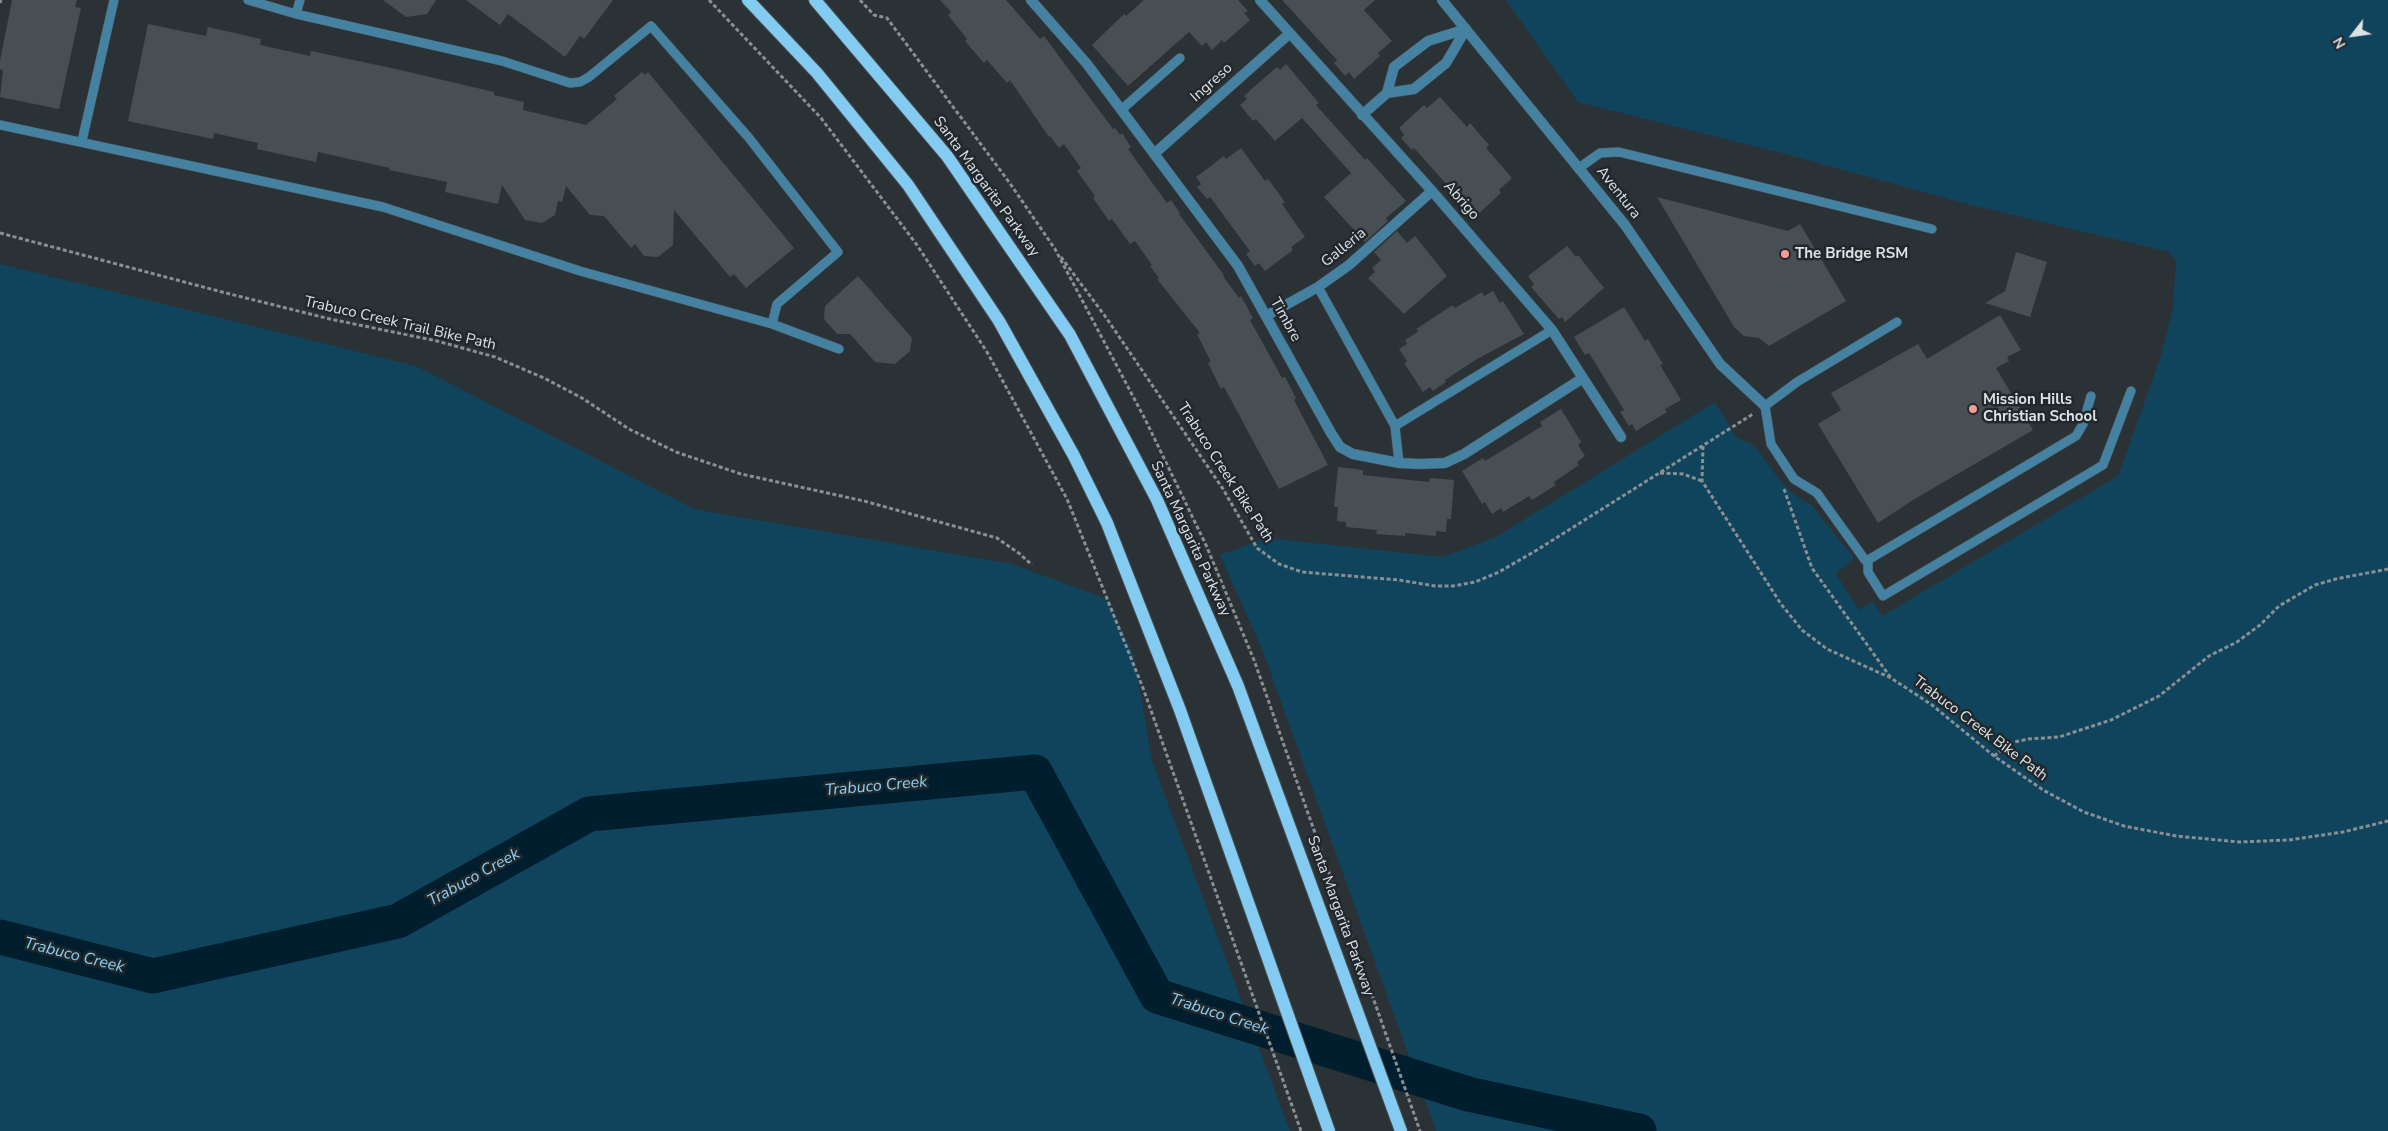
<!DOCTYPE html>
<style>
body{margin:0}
#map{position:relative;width:2388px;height:1131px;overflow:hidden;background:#2b3236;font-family:"Nunito Sans",sans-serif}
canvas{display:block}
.north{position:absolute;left:2328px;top:10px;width:50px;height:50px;-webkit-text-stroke:4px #21282c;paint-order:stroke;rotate:240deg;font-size:14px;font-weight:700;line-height:20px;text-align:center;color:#dde2e4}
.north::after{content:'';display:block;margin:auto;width:18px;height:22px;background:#dde2e4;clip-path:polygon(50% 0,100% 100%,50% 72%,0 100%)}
</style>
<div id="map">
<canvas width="2388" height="1131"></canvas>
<div class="north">N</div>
</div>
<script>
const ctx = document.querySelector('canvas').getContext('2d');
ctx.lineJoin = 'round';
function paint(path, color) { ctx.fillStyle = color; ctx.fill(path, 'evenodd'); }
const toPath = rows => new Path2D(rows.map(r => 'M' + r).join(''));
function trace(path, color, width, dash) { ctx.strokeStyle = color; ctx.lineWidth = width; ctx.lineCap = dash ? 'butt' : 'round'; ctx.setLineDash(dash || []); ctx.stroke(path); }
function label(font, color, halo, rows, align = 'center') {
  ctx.font = font + ' "Nunito Sans",sans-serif'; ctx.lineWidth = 5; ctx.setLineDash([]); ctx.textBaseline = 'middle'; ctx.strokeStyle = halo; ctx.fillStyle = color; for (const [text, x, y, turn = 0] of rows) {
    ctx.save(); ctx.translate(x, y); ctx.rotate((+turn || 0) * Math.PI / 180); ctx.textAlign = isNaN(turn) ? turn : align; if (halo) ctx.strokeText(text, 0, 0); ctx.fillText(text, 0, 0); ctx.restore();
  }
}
paint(toPath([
 [1506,0,2388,0,2388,1131,1436,1131,1262,649,1220,555,1267,538,1443,557,1496,537,1715,402,1736,437,1755,446,1778,478,1792,493,1812,506,1854,558,1836,574,1859,610,1873,601,1882,616,2118,476,2160,359,2173,308,2176,261,2169,252,1967,204,1789,155,1578,102],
 [0,264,416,366,694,509,1012,564,1107,599,1134,656,1152,761,1290,1131,0,1131]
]), '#10445c');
trace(toPath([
 [0,937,153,976,398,921,589,814,1035,772,1157,996,1468,1094,1639,1131]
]), '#001e2d', 35);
paint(toPath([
 [12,0,77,0,75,7,81,8,59,109,0,97,3,70,0,69,0,61],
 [383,0,436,0,427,14,406,17],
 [466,0,613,0,584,39,580,36,565,57,508,14,500,25],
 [940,0,1006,0,1040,39,1044,36,1113,129,1115,128,1120,135,1122,133,1131,147,1128,149,1151,181,1167,203,1171,200,1180,213,1179,214,1224,275,1223,276,1239,298,1241,296,1253,318,1250,320,1282,378,1285,377,1296,398,1294,400,1328,465,1279,489,1224,387,1221,389,1208,363,1211,362,1197,334,1200,333,1157,279,1159,278,1150,266,1152,265,1135,241,1130,244,1112,219,1109,221,1093,198,1095,196,1077,171,1081,168,1064,144,1059,148,1050,136,1049,137,1010,80,1007,83,987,60,984,63,965,41,967,39,948,15,951,12],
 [1144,0,1238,0,1248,11,1244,13,1250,20,1224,43,1222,40,1212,50,1206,42,1202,46,1189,32,1128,86,1092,45,1124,14,1126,16],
 [1282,0,1375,0,1364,10,1392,41,1378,53,1380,56,1354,79,1349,72,1345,76,1334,63,1337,60],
 [148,24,206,36,208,27,261,39,260,45,310,56,311,51,396,69,494,92,494,95,524,102,523,110,586,125,617,99,614,96,642,72,645,75,648,72,794,248,746,288,734,274,730,277,674,210,673,245,658,257,644,256,635,244,631,248,604,216,590,215,566,186,562,202,558,201,555,215,542,223,525,220,502,185,498,204,445,192,447,182,389,170,390,168,318,152,316,162,257,149,258,143,214,133,213,139,128,121],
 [1286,64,1319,103,1316,105,1365,160,1367,158,1406,201,1386,218,1388,221,1365,242,1324,197,1351,173,1302,118,1275,141,1256,119,1253,121,1240,105,1247,99,1244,96,1255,86,1277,67,1280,70],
 [1440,97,1467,127,1470,123,1489,145,1486,148,1512,178,1499,190,1501,193,1476,216,1470,209,1466,212,1455,200,1458,197,1414,148,1412,150,1401,138,1404,135,1399,128,1424,105,1427,108],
 [1241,148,1265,181,1268,179,1285,202,1282,204,1305,237,1291,247,1293,250,1265,271,1259,263,1255,266,1246,254,1250,251,1227,220,1210,197,1207,199,1197,187,1201,184,1196,177,1224,156,1226,159],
 [1657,197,1788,231,1800,224,1846,301,1769,346,1759,338,1744,336,1734,327],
 [1397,231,1407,243,1415,236,1447,276,1404,314,1368,278,1375,272,1372,268,1381,260,1374,252],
 [1567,246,1576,257,1578,255,1604,288,1565,322,1562,317,1559,319,1531,287,1534,284,1528,276],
 [2016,252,2047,262,2030,317,1985,303,2005,291],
 [858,276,912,338,910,351,895,364,875,362,850,334,837,334,824,319,825,306],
 [1493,291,1500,303,1503,301,1524,334,1477,359,1445,380,1446,382,1433,391,1430,387,1423,392,1404,363,1407,361,1399,349,1407,344,1405,340,1419,331,1416,329,1453,305,1455,308,1482,292,1484,296],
 [1624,307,1645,341,1648,339,1663,364,1660,365,1681,400,1665,409,1667,412,1636,431,1632,424,1629,426,1620,412,1624,410,1589,353,1585,355,1574,337],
 [2000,315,2021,350,2007,357,2009,361,1996,368,2033,430,1913,500,1878,523,1818,424,1841,410,1831,393,1918,344,1927,359],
 [1561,409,1581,442,1578,445,1585,456,1577,462,1579,465,1554,482,1556,485,1532,500,1529,496,1503,512,1501,508,1492,514,1485,502,1482,504,1462,471,1483,458,1485,461,1518,441,1542,426,1540,422],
 [1338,467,1363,470,1363,475,1390,478,1429,482,1430,478,1454,480,1451,519,1447,519,1446,532,1436,531,1436,536,1405,533,1405,536,1376,534,1377,530,1346,527,1346,522,1337,521,1338,507,1334,507]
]), '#474f53');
const service = toPath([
 [248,0,296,14,502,61,570,83,580,82,589,77,651,26,749,138,838,252,777,304,772,324],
 [296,14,300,0],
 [1121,110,1180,58],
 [0,125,383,207,580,271,772,324,839,349],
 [82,141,114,0],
 [1579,168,1600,153,1619,152,1932,229],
 [1318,287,1395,426,1399,463],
 [1897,322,1797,382,1765,406,1771,444,1794,479,1817,493,1865,560,1868,560,2076,436,2083,424,2091,396],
 [1395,426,1552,330],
 [1868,560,1868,572,1883,596,2103,465,2131,391]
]);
const minor = toPath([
 [1031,0,1087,64,1238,266,1331,433,1340,447,1353,454,1399,463,1420,464,1445,463,1464,454,1583,378],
 [1260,0,1432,191,1552,330,1621,437],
 [1387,93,1394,67,1428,41,1466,29],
 [1362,115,1387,93,1414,89,1446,63,1466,29],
 [1154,154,1289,34],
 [1266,316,1318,287,1349,265,1432,191]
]);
const tertiary = toPath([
 [1442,0,1625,225,1720,364,1765,406]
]);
const primary = toPath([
 [748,0,817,73,908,185,999,321,1074,456,1107,523,1180,710,1329,1131],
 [815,0,947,156,1070,335,1157,500,1238,686,1401,1131]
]);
trace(service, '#474e52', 10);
trace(minor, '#474e52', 11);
trace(tertiary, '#474e52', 11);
trace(primary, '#474e52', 14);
trace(toPath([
 [709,0,821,118,917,245,987,352,1067,499,1143,688,1301,1131],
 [860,0,874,15,887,18,1009,182,1055,249,1145,419,1206,545,1254,660,1420,1131],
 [0,3,1,0],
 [0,233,222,292,330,319,437,341,495,357,544,378,582,398,629,429,676,452,741,474,864,501,997,538,1020,554,1032,565],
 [1061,257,1105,316,1223,489,1257,548,1279,564,1302,572,1399,580,1435,586,1453,586,1475,582,1499,572,1537,550,1753,414],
 [1703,446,1702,481,1781,604,1802,630,1827,649,1891,678,1932,705,1994,756,2043,790,2084,812,2124,826,2176,836,2239,842,2289,840,2343,832,2388,821],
 [1660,473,1683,474,1702,481],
 [1784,489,1812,568,1891,678],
 [1994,756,2010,743,2028,739,2059,737,2111,720,2159,696,2209,656,2237,642,2260,625,2279,606,2315,585,2336,579,2388,569]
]), '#898f92', 3, [4, 2.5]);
trace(service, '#4581a1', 9);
trace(minor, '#4581a1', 10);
trace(tertiary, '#4581a1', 10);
trace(primary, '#84cbf2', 12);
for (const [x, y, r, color] of [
 [1785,254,5,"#f59c96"],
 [1973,409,5,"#f59c96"]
]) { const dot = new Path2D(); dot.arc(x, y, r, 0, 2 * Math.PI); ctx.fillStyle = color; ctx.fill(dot); trace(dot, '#21282c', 2); }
label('15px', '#dde2e4', '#21282c', [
 ["Ingreso",1212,83,-42],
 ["Santa Margarita Parkway",986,187,54],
 ["Aventura",1618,193,52],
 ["Abrigo",1461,201,49],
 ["Galleria",1344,248,-39],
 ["Timbre",1285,320,61],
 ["Trabuco Creek Trail Bike Path",400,324,13],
 ["Trabuco Creek Bike Path",1225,473,57],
 ["Santa Margarita Parkway",1190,539,65],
 ["Trabuco Creek Bike Path",1980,729,37],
 ["Santa Margarita Parkway",1340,916,70]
]);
label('bold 15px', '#dde2e4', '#21282c', [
 ["The Bridge RSM",1795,254],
 ["Mission Hills",1983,400],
 ["Christian School",1983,417]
], 'left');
label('italic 16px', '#8acff5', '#21282c', [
 ["Trabuco Creek",876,787,-5],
 ["Trabuco Creek",474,878,-29],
 ["Trabuco Creek",74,956,14],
 ["Trabuco Creek",1219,1015,18]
]);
</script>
